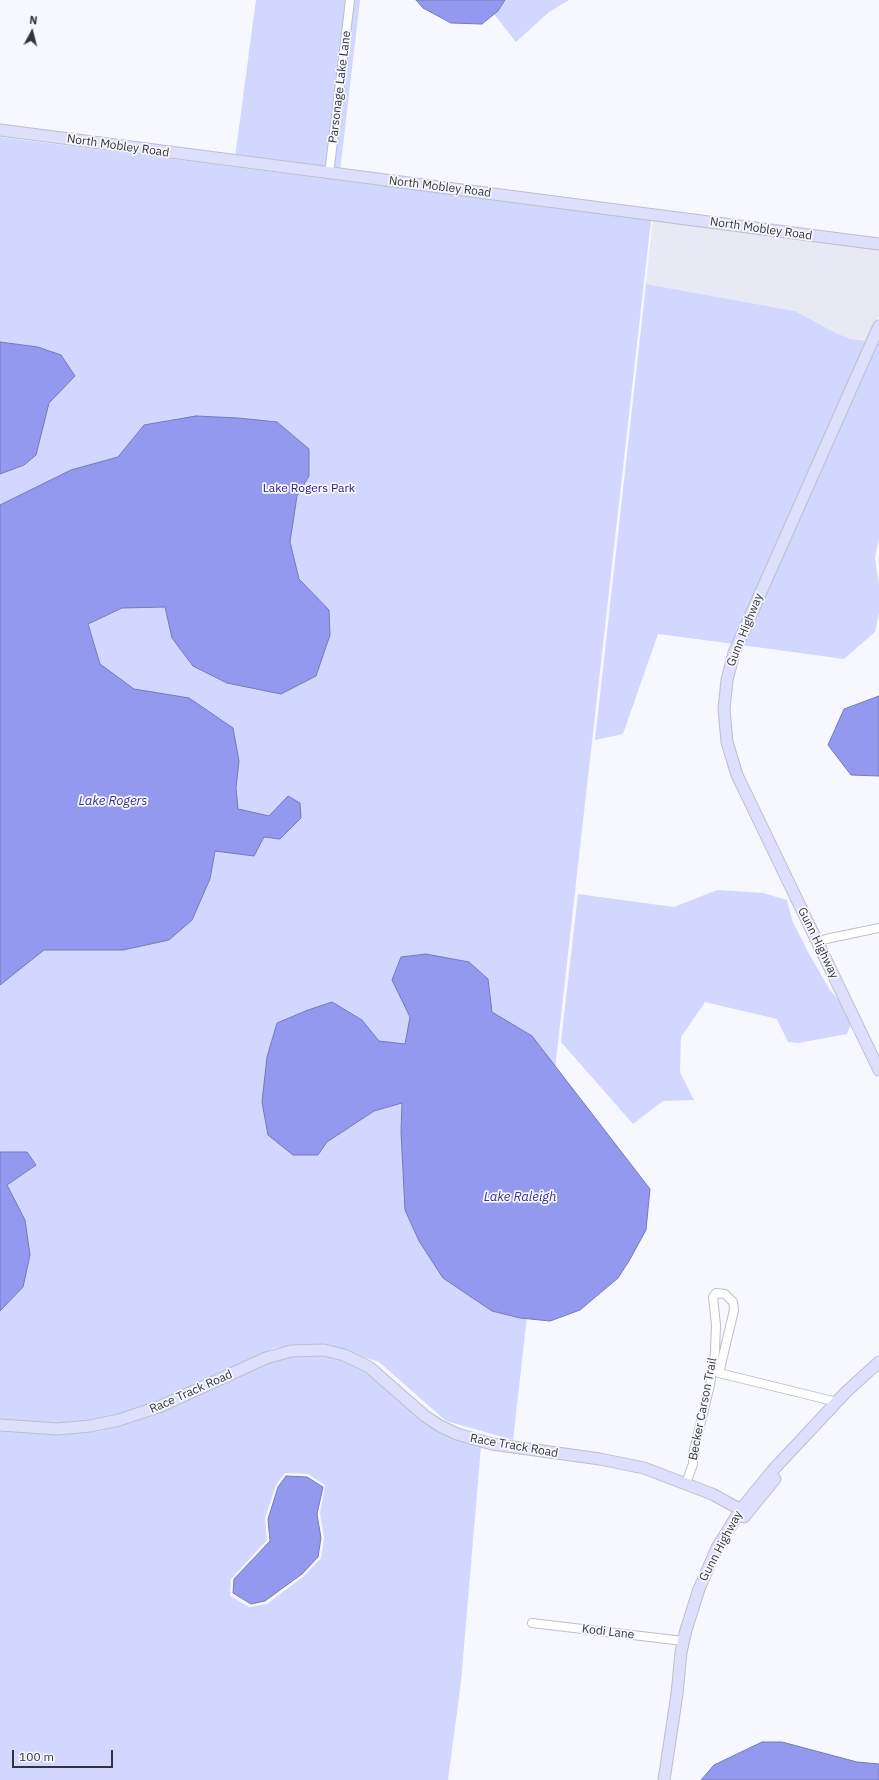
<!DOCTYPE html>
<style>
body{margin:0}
#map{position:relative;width:879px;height:1780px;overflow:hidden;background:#f7f8ff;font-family:"IBM Plex Sans",sans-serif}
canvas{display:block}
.north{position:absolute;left:12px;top:12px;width:40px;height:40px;-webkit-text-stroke:3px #f7f8ff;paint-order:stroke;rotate:7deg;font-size:11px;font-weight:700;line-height:16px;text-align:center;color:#343539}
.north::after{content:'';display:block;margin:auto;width:14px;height:18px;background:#343539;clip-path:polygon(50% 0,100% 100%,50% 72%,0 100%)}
.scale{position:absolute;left:12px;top:1750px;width:101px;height:18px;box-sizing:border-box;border:2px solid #343539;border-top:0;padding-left:5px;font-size:12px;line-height:14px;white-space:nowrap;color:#343539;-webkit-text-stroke:3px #f7f8ff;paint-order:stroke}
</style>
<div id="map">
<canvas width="879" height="1780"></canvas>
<div class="north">N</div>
<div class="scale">100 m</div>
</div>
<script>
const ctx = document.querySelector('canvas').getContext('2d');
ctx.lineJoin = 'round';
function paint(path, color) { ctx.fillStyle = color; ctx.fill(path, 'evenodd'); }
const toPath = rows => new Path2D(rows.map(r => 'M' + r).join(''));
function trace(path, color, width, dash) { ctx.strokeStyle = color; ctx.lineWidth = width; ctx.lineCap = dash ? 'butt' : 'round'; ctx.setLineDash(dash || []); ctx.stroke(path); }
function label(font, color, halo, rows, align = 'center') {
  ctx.font = font + ' "IBM Plex Sans",sans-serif'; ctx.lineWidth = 3.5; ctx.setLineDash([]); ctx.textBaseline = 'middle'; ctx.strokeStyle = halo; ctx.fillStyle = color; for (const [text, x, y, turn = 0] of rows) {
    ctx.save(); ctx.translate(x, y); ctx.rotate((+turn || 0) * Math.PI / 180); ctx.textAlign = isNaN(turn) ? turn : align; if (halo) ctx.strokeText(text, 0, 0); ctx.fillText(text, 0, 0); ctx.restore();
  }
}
paint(toPath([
 [653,218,879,248,879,316,868,341,850,339,834,332,795,311,646,284]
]), '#e8e9f4');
paint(toPath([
 [256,0,347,0,326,169,235,157],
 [354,0,360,0,340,171,333,170],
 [505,0,569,0,549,12,516,42,494,14],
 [0,137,651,220,513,1440,446,1421,379,1362,321,1344,274,1348,157,1404,94,1422,29,1426,0,1421],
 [646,284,795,311,834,332,850,339,868,341,734,644,658,634,623,734,595,740],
 [879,339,879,538,875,558,879,585,879,613,875,632,844,659,741,645],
 [717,890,763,893,787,900,792,920,808,952,830,990,845,1008,852,1022,847,1034,798,1043,788,1042,777,1019,705,1002,681,1037,680,1072,694,1100,663,1101,633,1124,561,1042,578,894,674,907],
 [323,1354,360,1366,416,1414,481,1446,461,1682,448,1780,0,1780,0,1429,74,1431,284,1357],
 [285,1473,308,1474,325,1485,320,1514,324,1537,321,1558,304,1576,267,1604,249,1607,230,1596,231,1579,267,1540,265,1518,276,1485]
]), '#d1d7fe');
const water = toPath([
 [416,0,505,0,498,11,482,24,451,23,423,8,416,0],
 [0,342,38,347,61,355,75,376,49,403,36,455,24,465,0,474,0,342],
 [196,416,238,418,277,422,309,449,309,476,297,496,290,542,299,579,329,610,330,635,316,676,281,694,227,683,193,666,172,638,165,607,122,608,88,624,100,664,134,689,189,698,233,728,239,761,236,788,238,809,269,816,288,796,300,803,301,818,280,839,264,837,254,856,215,851,210,879,192,920,169,940,123,950,44,950,0,985,0,505,71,470,118,457,144,425,196,416],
 [879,696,879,776,851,775,828,745,844,709,879,696],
 [426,954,469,962,488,979,492,1012,532,1036,650,1189,646,1230,629,1261,618,1278,580,1310,550,1321,520,1318,492,1311,443,1278,419,1241,405,1210,401,1132,402,1103,374,1111,327,1142,318,1155,293,1155,268,1135,262,1102,267,1057,277,1023,308,1010,332,1002,362,1020,379,1041,405,1044,410,1017,392,980,401,957,426,954],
 [0,1152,27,1152,36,1165,7,1185,25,1220,30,1255,23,1287,0,1311,0,1152],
 [286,1476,307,1477,323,1487,317,1514,321,1538,318,1557,302,1574,265,1601,251,1604,233,1593,234,1579,270,1541,268,1519,278,1487,286,1476],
 [762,1742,782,1742,857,1762,879,1764,879,1780,701,1780,714,1765,762,1742]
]);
paint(water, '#9299ee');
trace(water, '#767bb8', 1);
const street = toPath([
 [329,174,350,0],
 [818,942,826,939,879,928],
 [686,1483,693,1464,693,1454,710,1385,715,1352,716,1325,713,1297,716,1293,725,1294,733,1302,734,1310,719,1373,837,1402],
 [532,1623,683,1641]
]);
const secondary = toPath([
 [0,130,879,244],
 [879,326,734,653,727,680,724,709,727,742,737,775,879,1070],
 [0,1425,58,1429,90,1426,119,1420,161,1406,266,1358,291,1351,324,1350,344,1355,369,1367,425,1416,440,1426,457,1434,492,1444,600,1459,644,1468,712,1494,747,1513],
 [744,1517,775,1479],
 [664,1780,677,1694,681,1652,686,1630,699,1589,717,1548,741,1509,773,1470,846,1392,879,1362]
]);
trace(street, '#bdbfca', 10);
trace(secondary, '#bdbfca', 13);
trace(street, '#fff', 8);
trace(secondary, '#dddffc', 11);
label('12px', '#343539', '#f7f8ff', [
 ["Parsonage Lake Lane",340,87,-83],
 ["North Mobley Road",118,146,8],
 ["North Mobley Road",440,187,7],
 ["North Mobley Road",761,229,8],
 ["Gunn Highway",745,630,-68],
 ["Gunn Highway",818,943,64],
 ["Race Track Road",191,1392,-24],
 ["Becker Carson Trail",703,1409,-79],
 ["Race Track Road",514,1446,10],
 ["Gunn Highway",721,1546,-62],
 ["Kodi Lane",608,1632,7]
]);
label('12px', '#2b2081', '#f7f8ff', [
 ["Lake Rogers Park",309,489]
]);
label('italic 13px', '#393395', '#f7f8ff', [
 ["Lake Rogers",113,801],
 ["Lake Raleigh",520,1197]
]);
</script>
